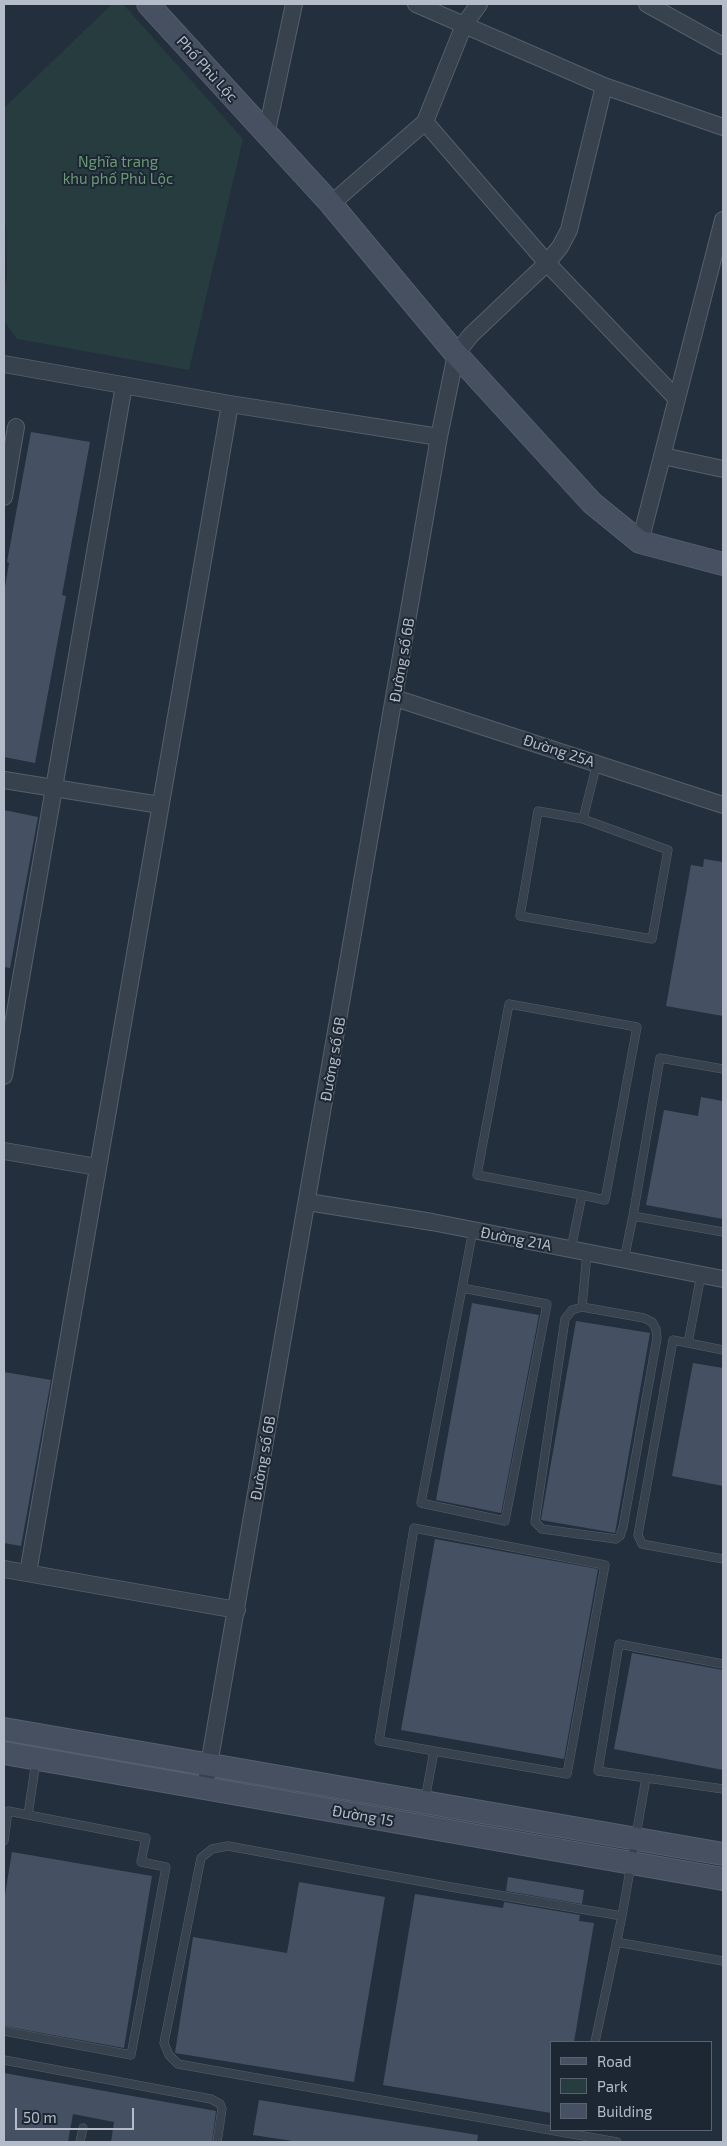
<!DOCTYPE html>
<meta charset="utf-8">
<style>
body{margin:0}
#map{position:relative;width:727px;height:2146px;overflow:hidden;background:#242f3e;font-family:"Exo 2",sans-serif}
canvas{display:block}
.frame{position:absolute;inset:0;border:5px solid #b4bcc9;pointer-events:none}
.legend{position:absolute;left:550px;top:2041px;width:162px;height:90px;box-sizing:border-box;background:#1d2633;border:1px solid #59626f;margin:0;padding:6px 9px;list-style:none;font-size:15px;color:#b4bcc9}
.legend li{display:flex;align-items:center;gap:10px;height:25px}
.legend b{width:25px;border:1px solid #59626f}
.scale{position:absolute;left:15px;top:2108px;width:119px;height:22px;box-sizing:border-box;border:2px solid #b4bcc9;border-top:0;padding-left:6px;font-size:15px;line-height:18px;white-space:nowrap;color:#b4bcc9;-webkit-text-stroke:4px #1d2633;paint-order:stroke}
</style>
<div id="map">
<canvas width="727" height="2146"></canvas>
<div class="frame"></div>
<ul class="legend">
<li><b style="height:6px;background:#465061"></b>Road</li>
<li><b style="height:14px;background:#263c3f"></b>Park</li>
<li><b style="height:14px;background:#455162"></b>Building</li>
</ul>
<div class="scale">50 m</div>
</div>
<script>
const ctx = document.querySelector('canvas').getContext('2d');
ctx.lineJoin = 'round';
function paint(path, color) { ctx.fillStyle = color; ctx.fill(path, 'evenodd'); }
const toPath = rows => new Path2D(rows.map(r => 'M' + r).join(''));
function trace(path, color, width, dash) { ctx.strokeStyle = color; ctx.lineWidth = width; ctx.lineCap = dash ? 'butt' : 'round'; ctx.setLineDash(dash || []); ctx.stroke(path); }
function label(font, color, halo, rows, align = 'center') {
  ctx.font = font + ' "Exo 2",sans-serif'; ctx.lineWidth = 4; ctx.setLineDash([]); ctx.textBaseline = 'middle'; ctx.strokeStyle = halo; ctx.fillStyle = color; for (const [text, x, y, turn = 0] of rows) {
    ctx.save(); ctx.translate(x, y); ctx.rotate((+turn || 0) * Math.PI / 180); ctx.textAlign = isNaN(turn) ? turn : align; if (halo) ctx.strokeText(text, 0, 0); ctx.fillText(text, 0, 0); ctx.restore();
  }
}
paint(toPath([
 [112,4,123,4,243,139,189,370,17,339,4,321,4,290,7,276,6,227,4,220,4,108]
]), '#263c3f');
paint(toPath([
 [31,432,90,442,62,595,66,596,35,763,4,757,4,593,9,563,7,562],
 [4,810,38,817,10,968,4,967],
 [704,859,723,862,723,1016,666,1006,691,865,703,867],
 [701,1097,723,1101,723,1219,646,1205,664,1110,698,1116],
 [472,1303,539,1315,501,1513,436,1500],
 [576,1321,650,1333,615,1533,541,1520],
 [693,1363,723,1368,723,1486,672,1476],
 [4,1372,51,1380,21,1546,4,1543],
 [435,1539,598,1569,564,1759,401,1730],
 [632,1653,723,1670,723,1770,614,1749],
 [12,1852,152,1876,124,2048,4,2026,4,1901],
 [508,1877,584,1890,582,1904,506,1891],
 [299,1882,385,1897,354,2082,175,2053,193,1937,287,1953],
 [415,1894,503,1908,504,1902,580,1915,579,1921,594,1923,574,2042,551,2042,551,2113,383,2085],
 [4,2073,216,2111,212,2142,111,2142,114,2122,73,2114,68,2142,4,2142],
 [259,2100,478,2135,477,2142,299,2142,253,2135]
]), '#455162');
const lane = toPath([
 [583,819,668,850,652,939,520,916,538,811,583,819,597,763],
 [633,1216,660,1058,723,1069],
 [571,1249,582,1195,477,1175,509,1004,637,1027,605,1200,582,1195],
 [624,1260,633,1216,723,1232],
 [462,1288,547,1304,505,1521,421,1503,462,1288,473,1230],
 [582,1307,644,1318,652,1322,656,1329,657,1338,623,1527,620,1536,616,1539,542,1529,535,1522,565,1319,572,1310,582,1307,587,1253],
 [688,1343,701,1275],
 [723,1350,673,1340,638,1535,642,1544,723,1559],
 [723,1664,619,1644,598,1771,723,1789],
 [425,1800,434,1751,379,1741,414,1528,605,1565,567,1774,434,1751],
 [28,1815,36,1761],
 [4,1841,8,1811,146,1838,141,1862,166,1867,131,2055,4,2031],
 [616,1942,723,1961],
 [595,2042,622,1916,646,1778],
 [4,2060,211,2099,220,2104,222,2109,217,2142],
 [80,2142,83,2128],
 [617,2142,178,2064,169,2055,164,2043,201,1858,212,1849,228,1846,451,1887,622,1916]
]);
const street = toPath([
 [416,4,604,86,723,127],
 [647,4,723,46],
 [425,122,547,263,677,399],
 [266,135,294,4],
 [331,204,425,122,464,25,479,4],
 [4,364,230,404,439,437],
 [663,456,723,469],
 [4,497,16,427],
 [640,542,723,220],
 [395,698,723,805],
 [4,780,160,805],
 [4,1076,124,385],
 [4,1151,97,1167],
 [308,1202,432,1222,723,1279],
 [4,1569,237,1610],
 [28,1573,230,404],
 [207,1776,439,437,456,354,471,335,547,263,560,247,569,230,604,86]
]);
const secondary = toPath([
 [148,4,331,204,456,354,592,503,640,542,723,564],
 [4,1729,723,1854],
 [4,1753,723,1879]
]);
trace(lane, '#565f6c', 9);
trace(street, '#565f6c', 18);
trace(secondary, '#565f6c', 24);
trace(lane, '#38414e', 8);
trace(street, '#38414e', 16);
trace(secondary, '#465061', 22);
label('15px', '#b4bcc9', '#1d2633', [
 ["Phố Phù Lộc",207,69,48],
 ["Đường số 6B",402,660,-80],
 ["Đường 25A",559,751,18],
 ["Đường số 6B",333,1059,-80],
 ["Đường 21A",516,1239,11],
 ["Đường số 6B",263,1458,-80],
 ["Đường 15",363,1816,10]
]);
label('15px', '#6b9a76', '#1d2633', [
 ["Nghĩa trang",118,162],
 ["khu phố Phù Lộc",118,179]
]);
</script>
